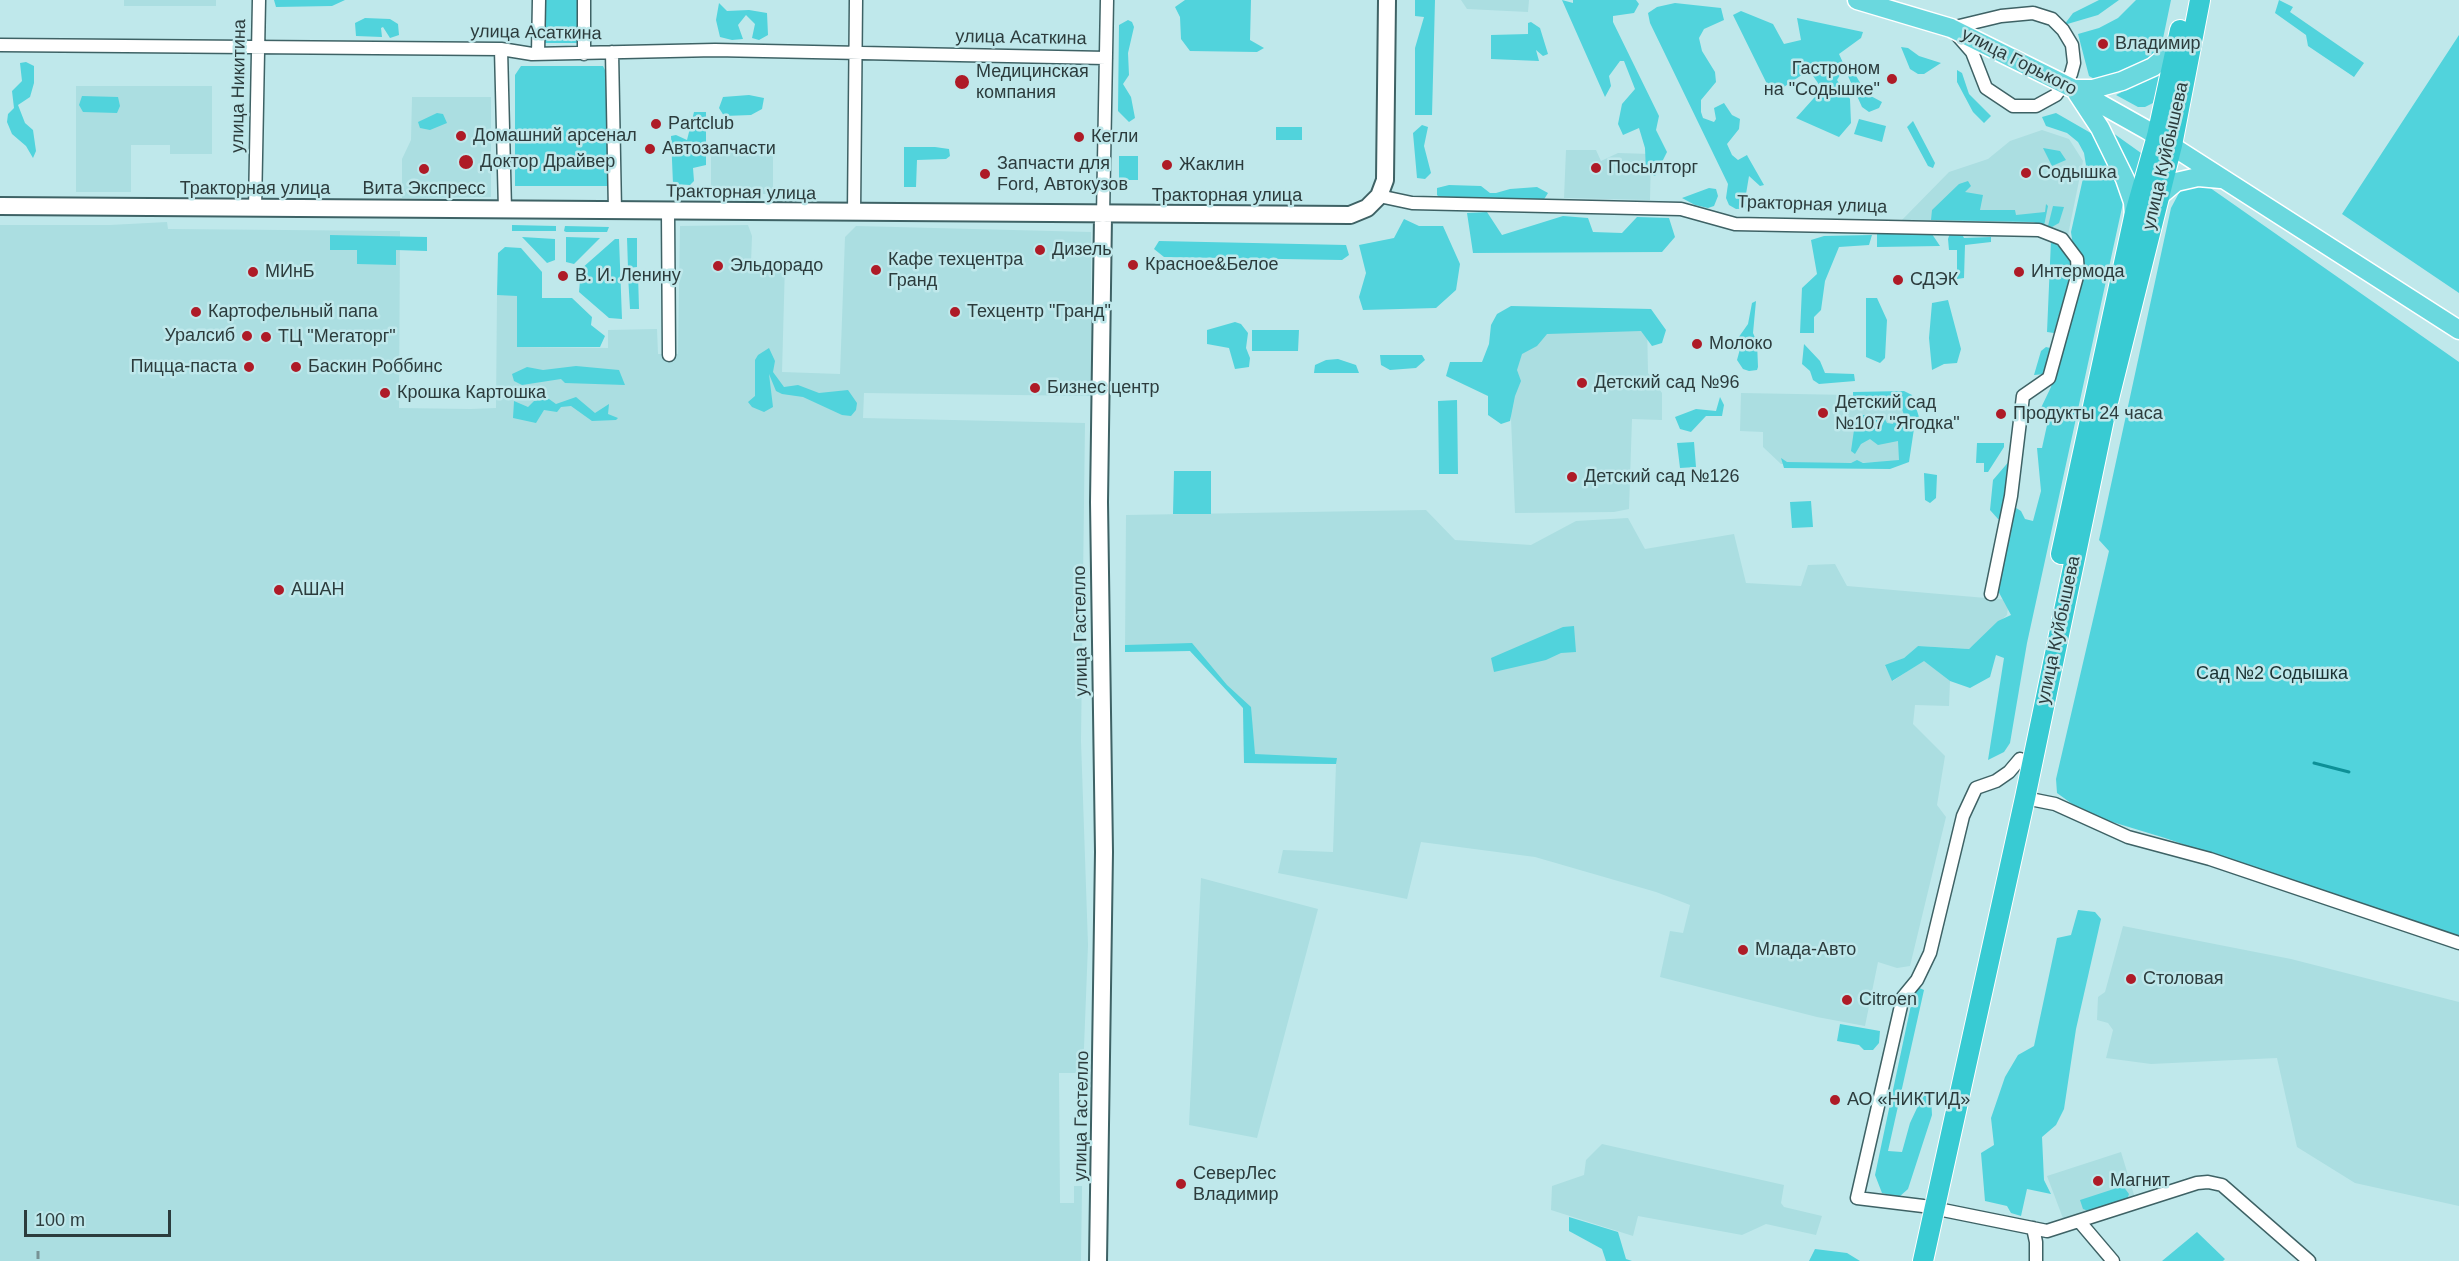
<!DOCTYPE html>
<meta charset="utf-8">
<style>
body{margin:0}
#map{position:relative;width:2459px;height:1261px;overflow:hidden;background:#bfe8eb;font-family:Helvetica,sans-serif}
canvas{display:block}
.scale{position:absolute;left:24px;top:1210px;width:147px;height:27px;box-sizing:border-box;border:3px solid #2c3c3d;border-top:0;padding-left:8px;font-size:18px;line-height:21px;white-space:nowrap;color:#2c3c3d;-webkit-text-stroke:4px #bfe8eb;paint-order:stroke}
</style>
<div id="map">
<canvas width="2459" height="1261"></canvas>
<div class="scale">100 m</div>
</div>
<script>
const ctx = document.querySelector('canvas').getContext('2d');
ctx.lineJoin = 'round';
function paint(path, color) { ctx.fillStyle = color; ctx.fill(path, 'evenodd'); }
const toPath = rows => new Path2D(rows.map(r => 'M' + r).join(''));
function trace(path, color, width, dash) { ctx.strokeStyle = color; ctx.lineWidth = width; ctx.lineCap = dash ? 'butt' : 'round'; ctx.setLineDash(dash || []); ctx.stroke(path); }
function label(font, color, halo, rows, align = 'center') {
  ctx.font = font + ' Helvetica,sans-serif'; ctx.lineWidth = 5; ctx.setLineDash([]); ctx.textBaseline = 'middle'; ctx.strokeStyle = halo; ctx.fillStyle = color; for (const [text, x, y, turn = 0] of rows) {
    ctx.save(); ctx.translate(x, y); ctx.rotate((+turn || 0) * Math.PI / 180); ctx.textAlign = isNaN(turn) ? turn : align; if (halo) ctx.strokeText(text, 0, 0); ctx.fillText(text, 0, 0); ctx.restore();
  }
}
paint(toPath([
 [124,0,216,0,216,6,124,6],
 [1461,0,1529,0,1528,12,1467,9],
 [76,86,212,86,212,154,170,154,170,145,131,145,131,192,76,192],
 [412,97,491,97,491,197,402,198,402,159,411,140],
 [2042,130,2069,139,2083,161,2068,235,2049,229,1900,222,1949,172,1988,159,2010,141],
 [711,148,773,148,773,194,711,194],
 [1566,150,1596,150,1601,161,1618,153,1651,154,1650,200,1564,198],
 [167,222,168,229,400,231,399,408,470,409,496,408,497,295,517,295,518,347,608,348,608,330,657,329,658,354,678,354,680,226,748,225,752,236,751,263,785,264,782,372,840,374,845,237,856,226,1091,232,1091,396,864,393,863,418,1085,423,1081,741,1088,945,1083,1073,1059,1073,1060,1203,1074,1203,1074,1186,1082,1186,1081,1261,0,1261,0,225,110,225],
 [1647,321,1648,373,1662,393,1662,420,1632,419,1629,509,1614,512,1515,513,1507,325],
 [1741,393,1906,396,1904,462,1781,464,1763,447,1763,432,1740,431],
 [1426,510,1455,540,1531,545,1576,521,1628,518,1645,549,1734,534,1746,583,1801,586,1808,565,1835,564,1847,586,2009,600,2007,615,1969,649,1918,646,1904,658,1885,666,1893,681,1924,660,1950,681,1949,706,1915,705,1913,724,1945,756,1937,805,1946,817,1910,966,1897,968,1878,962,1865,1026,1817,1017,1660,977,1670,931,1683,933,1690,905,1656,892,1535,857,1421,842,1407,899,1278,873,1283,850,1333,852,1336,764,1244,763,1243,708,1190,651,1125,652,1126,515],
 [1201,878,1318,909,1257,1138,1189,1125],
 [2123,926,2291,959,2459,1002,2459,1206,2355,1183,2297,1147,2277,1058,2151,1064,2106,1058,2113,1030,2108,1023,2097,1020,2098,997,2105,992],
 [1602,1144,1784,1185,1781,1203,1784,1207,1822,1216,1816,1235,1766,1224,1742,1235,1638,1216,1633,1236,1551,1210,1552,1186,1584,1175,1586,1160],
 [2121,1152,2135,1198,2064,1221,2047,1176]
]), '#abdee1');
paint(toPath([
 [274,0,345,0,332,6,276,7],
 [544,0,578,0,578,43,544,43],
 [1185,0,1251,0,1250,40,1264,48,1257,52,1190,51,1181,39,1180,17,1175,7],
 [1415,0,1435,0,1432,115,1415,115,1415,48,1424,17,1415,16],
 [1562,0,1573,3,1573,0,1636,0,1639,4,1634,13,1613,16,1613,22,1659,116,1656,130,1667,152,1655,176,1646,172,1645,148,1639,128,1623,135,1618,124,1622,104,1635,89,1624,61,1620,61,1609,76,1611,86,1605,97],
 [2099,0,2119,0,2098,15,2064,25,2073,13],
 [2136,0,2171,0,2160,53,2155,58,2098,81,2089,76,2078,34,2099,28,2118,18],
 [2279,0,2293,7,2290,12,2364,63,2354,77,2308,46,2306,35,2275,13],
 [719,3,727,11,749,10,767,13,768,35,759,40,752,38,755,24,746,15,738,25,743,39,732,40,720,37,716,20],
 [1675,3,1721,8,1724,20,1704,29,1699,38,1702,51,1715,72,1716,82,1701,100,1701,112,1703,118,1714,122,1716,119,1714,108,1724,103,1732,115,1740,119,1739,129,1727,144,1732,155,1738,160,1747,155,1748,157,1764,185,1760,186,1749,176,1746,194,1754,208,1736,209,1729,205,1726,198,1728,184,1650,23,1648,13,1657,7],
 [1741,11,1773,24,1784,44,1801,40,1797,18,1863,32,1861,38,1839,54,1845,67,1837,80,1850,99,1851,123,1839,137,1796,118,1822,89,1809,70,1775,93,1768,86,1733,15],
 [365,18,390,19,398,24,399,35,390,38,383,27,381,28,382,37,356,36,355,23],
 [1128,20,1132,22,1134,27,1128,53,1129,75,1123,84,1131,97,1135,118,1129,122,1118,111,1119,25],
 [1531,22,1540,28,1548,54,1543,56,1536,50,1539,61,1491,59,1491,35,1528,34,1528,23],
 [2459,35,2459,293,2342,214],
 [1901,47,1908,48,1919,56,1941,63,1924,74,1918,74,1910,69],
 [26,62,34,66,34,83,30,97,18,105,25,123,33,130,36,151,33,158,26,146,12,134,7,122,8,114,14,108,12,91,22,81,20,63],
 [521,66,603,66,607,74,607,186,515,186,515,75],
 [1957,70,1962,73,1969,94,1991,116,1984,123,1973,112,1957,82],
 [1849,71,1853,71,1867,94,1882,102,1879,108,1869,112,1862,107,1848,76],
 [2158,73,2161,75,2153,103,2145,107,2138,107,2116,95],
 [749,95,764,98,762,109,751,115,724,116,719,108,723,97],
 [82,96,118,97,120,106,117,113,83,112,79,105],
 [694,112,706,112,706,165,693,168,694,181,690,185,673,184,671,136,676,135,687,140],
 [437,113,443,114,447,123,430,130,420,128,418,122],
 [2056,113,2096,136,2122,191,2123,203,2027,643,2010,743,2004,752,1988,760,2004,658,1996,655,1990,677,1970,688,1950,681,1924,661,1892,681,1885,665,1904,658,1918,646,1969,649,1998,621,2011,615,1996,587,2011,526,2009,522,2013,506,2021,511,2025,519,2033,521,2041,491,2037,448,2042,448,2049,416,2039,412,2051,387,2084,264,2081,255,2073,246,2071,232,2086,165,2084,153,2078,142,2067,133,2046,126,2042,117],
 [1859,119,1886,126,1882,142,1854,134],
 [1913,121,1935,163,1933,168,1928,166,1907,127],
 [1422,125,1428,127,1424,146,1431,173,1425,179,1417,178,1413,133],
 [1276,127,1302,127,1302,140,1276,140],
 [2113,133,2141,153,2136,186,2109,134],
 [904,147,935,147,949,149,950,156,946,159,917,160,916,187,904,187],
 [2043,148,2060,151,2066,160,2052,166],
 [1119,156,1138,156,1138,180,1119,180],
 [2188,176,2196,178,2459,362,2459,939,2165,838,2086,814,2057,793,2056,779,2109,551,2099,540,2171,208],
 [1968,181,1971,186,1965,192,1983,195,1980,210,2015,210,2016,215,2045,212,2046,204,2048,206,2044,226,2033,222,1931,220,1932,210,1959,184],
 [1449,185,1481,186,1490,193,1496,193,1510,189,1537,187,1548,193,1543,201,1441,199,1437,195,1437,188],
 [1709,188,1716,189,1718,196,1714,206,1708,208,1695,205,1682,198],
 [2053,206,2064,207,2059,223,2052,227,2048,226],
 [1487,212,1502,235,1563,216,1588,218,1593,232,1622,233,1637,217,1669,218,1675,237,1662,252,1473,253,1467,213],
 [1404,219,1419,226,1443,226,1460,264,1456,290,1436,308,1363,310,1359,297,1366,273,1359,245,1394,238],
 [512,225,556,226,556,231,512,231],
 [565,226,609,227,607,232,566,232,564,231],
 [1961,232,1964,238,1991,237,1991,242,1965,245,1964,278,1957,279,1957,250,1949,250,1948,239,1950,233],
 [1877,234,1932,234,1940,246,1877,247],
 [330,235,427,237,427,251,396,250,396,265,357,264,357,250,330,250],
 [1872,235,1869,245,1839,247,1825,281,1821,310,1814,317,1814,333,1800,333,1802,288,1817,274,1811,240,1824,236],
 [522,237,555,239,555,260,547,263],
 [566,237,600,238,574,264,566,262],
 [627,238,637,238,637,267,628,268],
 [615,239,619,239,622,319,609,318,579,292,581,269],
 [2051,240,2069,255,2073,265,2054,333,2047,332],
 [1159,241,1346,245,1349,255,1342,260,1164,257,1154,249],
 [505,247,521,248,542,272,542,298,572,298,592,317,591,325,605,336,600,347,517,347,517,296,497,295,498,253],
 [638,274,639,309,630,309,628,275],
 [1866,298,1877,298,1887,320,1885,358,1880,363,1866,357],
 [1948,300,1961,349,1957,363,1944,364,1932,370,1929,338,1932,303],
 [1756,301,1753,333,1757,342,1758,367,1757,370,1749,371,1743,369,1737,360,1740,349,1736,341,1748,324,1752,303],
 [1511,306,1651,309,1666,330,1662,343,1652,346,1641,331,1547,334,1537,346,1522,354,1517,370,1521,381,1515,396,1510,421,1501,424,1488,415,1488,396,1446,376,1450,362,1482,362,1489,344,1491,325,1497,314],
 [1235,322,1241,324,1248,333,1246,348,1250,358,1249,367,1235,369,1229,348,1207,344,1207,330],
 [1252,330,1299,330,1298,351,1252,351],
 [1804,344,1820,361,1825,373,1854,374,1855,381,1819,384,1813,380,1810,371,1802,364],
 [2046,347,2050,348,2045,374,2034,375,2041,351],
 [769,348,775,361,773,372,784,387,798,385,819,393,848,390,857,403,856,410,851,416,842,415,803,397,782,394,776,391,769,374,773,407,764,412,752,407,748,402,755,396,755,360,758,355],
 [1380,355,1422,355,1425,360,1416,368,1390,370,1381,365],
 [1338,359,1356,365,1359,373,1314,373,1315,365,1326,360],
 [576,366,619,370,625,385,565,383,561,379,522,385,514,381,512,374,527,367,543,370],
 [1904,391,1912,395,1919,417,1915,422,1909,462,1890,469,1784,468,1781,458,1787,462,1851,463,1857,460,1863,463,1899,460,1898,441,1878,445,1870,439,1861,444,1855,454,1851,451,1856,416,1864,415,1873,420,1875,416,1883,415,1887,423,1893,424,1894,419,1904,415,1899,400,1853,399,1853,392],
 [576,397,595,413,609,404,608,414,618,418,616,420,592,421,571,406,561,407,557,412,544,410,536,423,513,418,514,401,528,407,534,401,549,399,556,404],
 [1720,397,1724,405,1722,416,1706,416,1691,432,1680,429,1675,417,1696,409,1716,411],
 [1457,400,1458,474,1439,474,1438,401],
 [1694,442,1696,467,1680,468,1677,443],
 [1977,443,2004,443,2004,447,1988,472,1984,472,1984,463,1976,463],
 [2011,459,2002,519,1998,519,1990,510,1993,480],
 [1174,471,1211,471,1211,514,1173,514],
 [1924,473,1937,475,1936,498,1930,503,1925,500],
 [1811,501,1813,527,1792,528,1790,502],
 [1574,626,1576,652,1561,653,1546,660,1494,672,1491,658,1563,627],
 [1192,643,1227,685,1251,707,1255,754,1337,758,1336,764,1244,763,1243,708,1190,651,1125,652,1125,645],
 [2078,910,2095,912,2101,919,2076,1029,2064,1109,2056,1125,2042,1137,2044,1180,2051,1194,2027,1189,2021,1216,2011,1213,2007,1206,1985,1201,1981,1153,1994,1145,1991,1118,2005,1077,2018,1055,2034,1046,2057,938,2071,935],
 [1915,986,1924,990,1888,1151,1902,1152,1910,1123,1924,1093,1931,1096,1932,1115,1908,1189,1899,1197,1882,1193,1875,1175],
 [1840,1024,1880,1031,1879,1043,1873,1050,1864,1050,1859,1045,1837,1041],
 [2123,1186,2129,1194,2127,1200,2091,1212,2083,1209,2080,1200],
 [1569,1217,1618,1232,1626,1259,1632,1261,1606,1261,1602,1249,1569,1231],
 [2197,1232,2225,1259,2223,1261,2162,1261],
 [1815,1249,1847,1253,1860,1261,1809,1261]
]), '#51d3dc');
trace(toPath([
 [2314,763,2349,772]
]), '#0d9097', 3);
const minor = toPath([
 [2033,13,2052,19,2063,30,2072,45,2074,63,2071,74,2056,95,2036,106,2013,106,1986,88,1972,52,1951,28,2001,16,2033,13],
 [0,45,501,49,532,54,715,50,1106,58],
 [501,49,505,210],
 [612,52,615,211],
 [538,54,539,0],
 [584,54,584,0],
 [1379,196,1412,203,1681,209,1735,224,2039,230,2062,239,2077,259,2078,273,2049,378,2023,396,2011,496,1991,594],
 [255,208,259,0],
 [668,212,669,355],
 [854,213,856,0],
 [1103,216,1107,0],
 [2020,759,2009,772,1996,781,1976,788,1963,816,1930,953,1917,980,1903,997,1857,1198,1923,1206,2047,1231,2197,1183,2208,1182,2222,1185,2309,1261],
 [2025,798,2055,804,2128,837,2210,859,2459,943],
 [2079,1221,2113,1261],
 [2033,1228,2036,1242,2036,1261]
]);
const secondary = toPath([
 [0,206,1350,215,1367,208,1379,196,1385,180,1387,0],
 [1098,1261,1104,852,1099,502,1103,216]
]);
const primary = toPath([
 [1857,0,1951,28,2074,89,2147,130,2459,330],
 [2074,89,2093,89,2122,81,2153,67,2171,52,2178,40],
 [2077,93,2100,128,2125,179,2133,202,2134,216],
 [2157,198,2176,182,2198,177,2221,179]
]);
const trunk = toPath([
 [2061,554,2134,217,2157,136,2180,30],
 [1923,1261,2025,798,2105,414,2172,145,2200,0]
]);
trace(minor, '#3e6265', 15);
trace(secondary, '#3e6265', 20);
trace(primary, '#fff', 21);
trace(trunk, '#fff', 22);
trace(minor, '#fff', 12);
trace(secondary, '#fff', 16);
trace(primary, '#6ad8de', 18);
trace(trunk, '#38cbd3', 20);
trace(toPath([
 [38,1251,38,1261]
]), '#779395', 3, [8, 8]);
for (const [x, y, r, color] of [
 [2103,44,6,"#ae1b27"],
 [1892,79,6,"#ae1b27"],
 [962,82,8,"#ae1b27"],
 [656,124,6,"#ae1b27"],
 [461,136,6,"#ae1b27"],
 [1079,137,6,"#ae1b27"],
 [650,149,6,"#ae1b27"],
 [466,162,8,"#ae1b27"],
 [1167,165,6,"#ae1b27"],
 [1596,168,6,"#ae1b27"],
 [424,169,6,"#ae1b27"],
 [2026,173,6,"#ae1b27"],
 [985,174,6,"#ae1b27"],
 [1040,250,6,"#ae1b27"],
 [1133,265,6,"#ae1b27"],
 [718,266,6,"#ae1b27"],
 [876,270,6,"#ae1b27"],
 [253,272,6,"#ae1b27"],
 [2019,272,6,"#ae1b27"],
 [563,276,6,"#ae1b27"],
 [1898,280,6,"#ae1b27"],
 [196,312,6,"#ae1b27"],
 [955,312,6,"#ae1b27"],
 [247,336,6,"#ae1b27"],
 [266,337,6,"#ae1b27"],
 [1697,344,6,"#ae1b27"],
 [249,367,6,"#ae1b27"],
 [296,367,6,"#ae1b27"],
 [1582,383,6,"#ae1b27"],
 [1035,388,6,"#ae1b27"],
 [385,393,6,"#ae1b27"],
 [1823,413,6,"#ae1b27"],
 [2001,414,6,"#ae1b27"],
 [1572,477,6,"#ae1b27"],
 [279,590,6,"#ae1b27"],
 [1743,950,6,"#ae1b27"],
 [2131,979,6,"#ae1b27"],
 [1847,1000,6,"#ae1b27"],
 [1835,1100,6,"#ae1b27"],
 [2098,1181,6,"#ae1b27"],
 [1181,1184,6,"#ae1b27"]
]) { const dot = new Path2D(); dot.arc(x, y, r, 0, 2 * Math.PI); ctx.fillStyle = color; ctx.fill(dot); trace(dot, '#bfe8eb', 2); }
label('18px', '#2c3c3d', '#bfe8eb', [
 ["улица Асаткина",536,33,1],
 ["улица Асаткина",1021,38,1],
 ["улица Горького",2019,62,27],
 ["улица Никитина",239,86,-89],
 ["улица Куйбышева",2166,156,-77],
 ["Тракторная улица",255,189],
 ["Тракторная улица",741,193,1],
 ["Тракторная улица",1227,196],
 ["Тракторная улица",1812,205,2],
 ["улица Куйбышева",2059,630,-78],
 ["улица Гастелло",1081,631,-91],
 ["улица Гастелло",1082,1116,-89]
]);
label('18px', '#2c3c3d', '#bfe8eb', [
 ["Владимир",2115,44],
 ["Гастроном",1880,69,"right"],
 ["на \"Содышке\"",1880,90,"right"],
 ["Медицинская",976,72],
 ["компания",976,93],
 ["Partclub",668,124],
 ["Домашний арсенал",473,136],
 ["Кегли",1091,137],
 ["Автозапчасти",662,149],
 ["Доктор Драйвер",480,162],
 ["Запчасти для",997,164],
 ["Ford, Автокузов",997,185],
 ["Жаклин",1179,165],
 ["Посылторг",1608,168],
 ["Содышка",2038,173],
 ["Вита Экспресс",424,189,"center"],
 ["Дизель",1052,250],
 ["Кафе техцентра",888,260],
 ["Гранд",888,281],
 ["Красное&Белое",1145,265],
 ["Эльдорадо",730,266],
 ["МИнБ",265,272],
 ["Интермода",2031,272],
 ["В. И. Ленину",575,276],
 ["СДЭК",1910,280],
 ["Картофельный папа",208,312],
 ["Техцентр \"Гранд\"",967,312],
 ["Уралсиб",235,336,"right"],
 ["ТЦ \"Мегаторг\"",278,337],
 ["Молоко",1709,344],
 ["Пицца-паста",237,367,"right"],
 ["Баскин Роббинс",308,367],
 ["Детский сад №96",1594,383],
 ["Бизнес центр",1047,388],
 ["Крошка Картошка",397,393],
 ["Детский сад",1835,403],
 ["№107 \"Ягодка\"",1835,424],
 ["Продукты 24 часа",2013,414],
 ["Детский сад №126",1584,477],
 ["АШАН",291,590],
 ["Млада-Авто",1755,950],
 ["Столовая",2143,979],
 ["Citroen",1859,1000],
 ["АО «НИКТИД»",1847,1100],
 ["СеверЛес",1193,1174],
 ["Владимир",1193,1195],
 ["Магнит",2110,1181]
], 'left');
label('18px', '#1a3233', '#bfe8eb', [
 ["Сад №2 Содышка",2272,674]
]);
</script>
